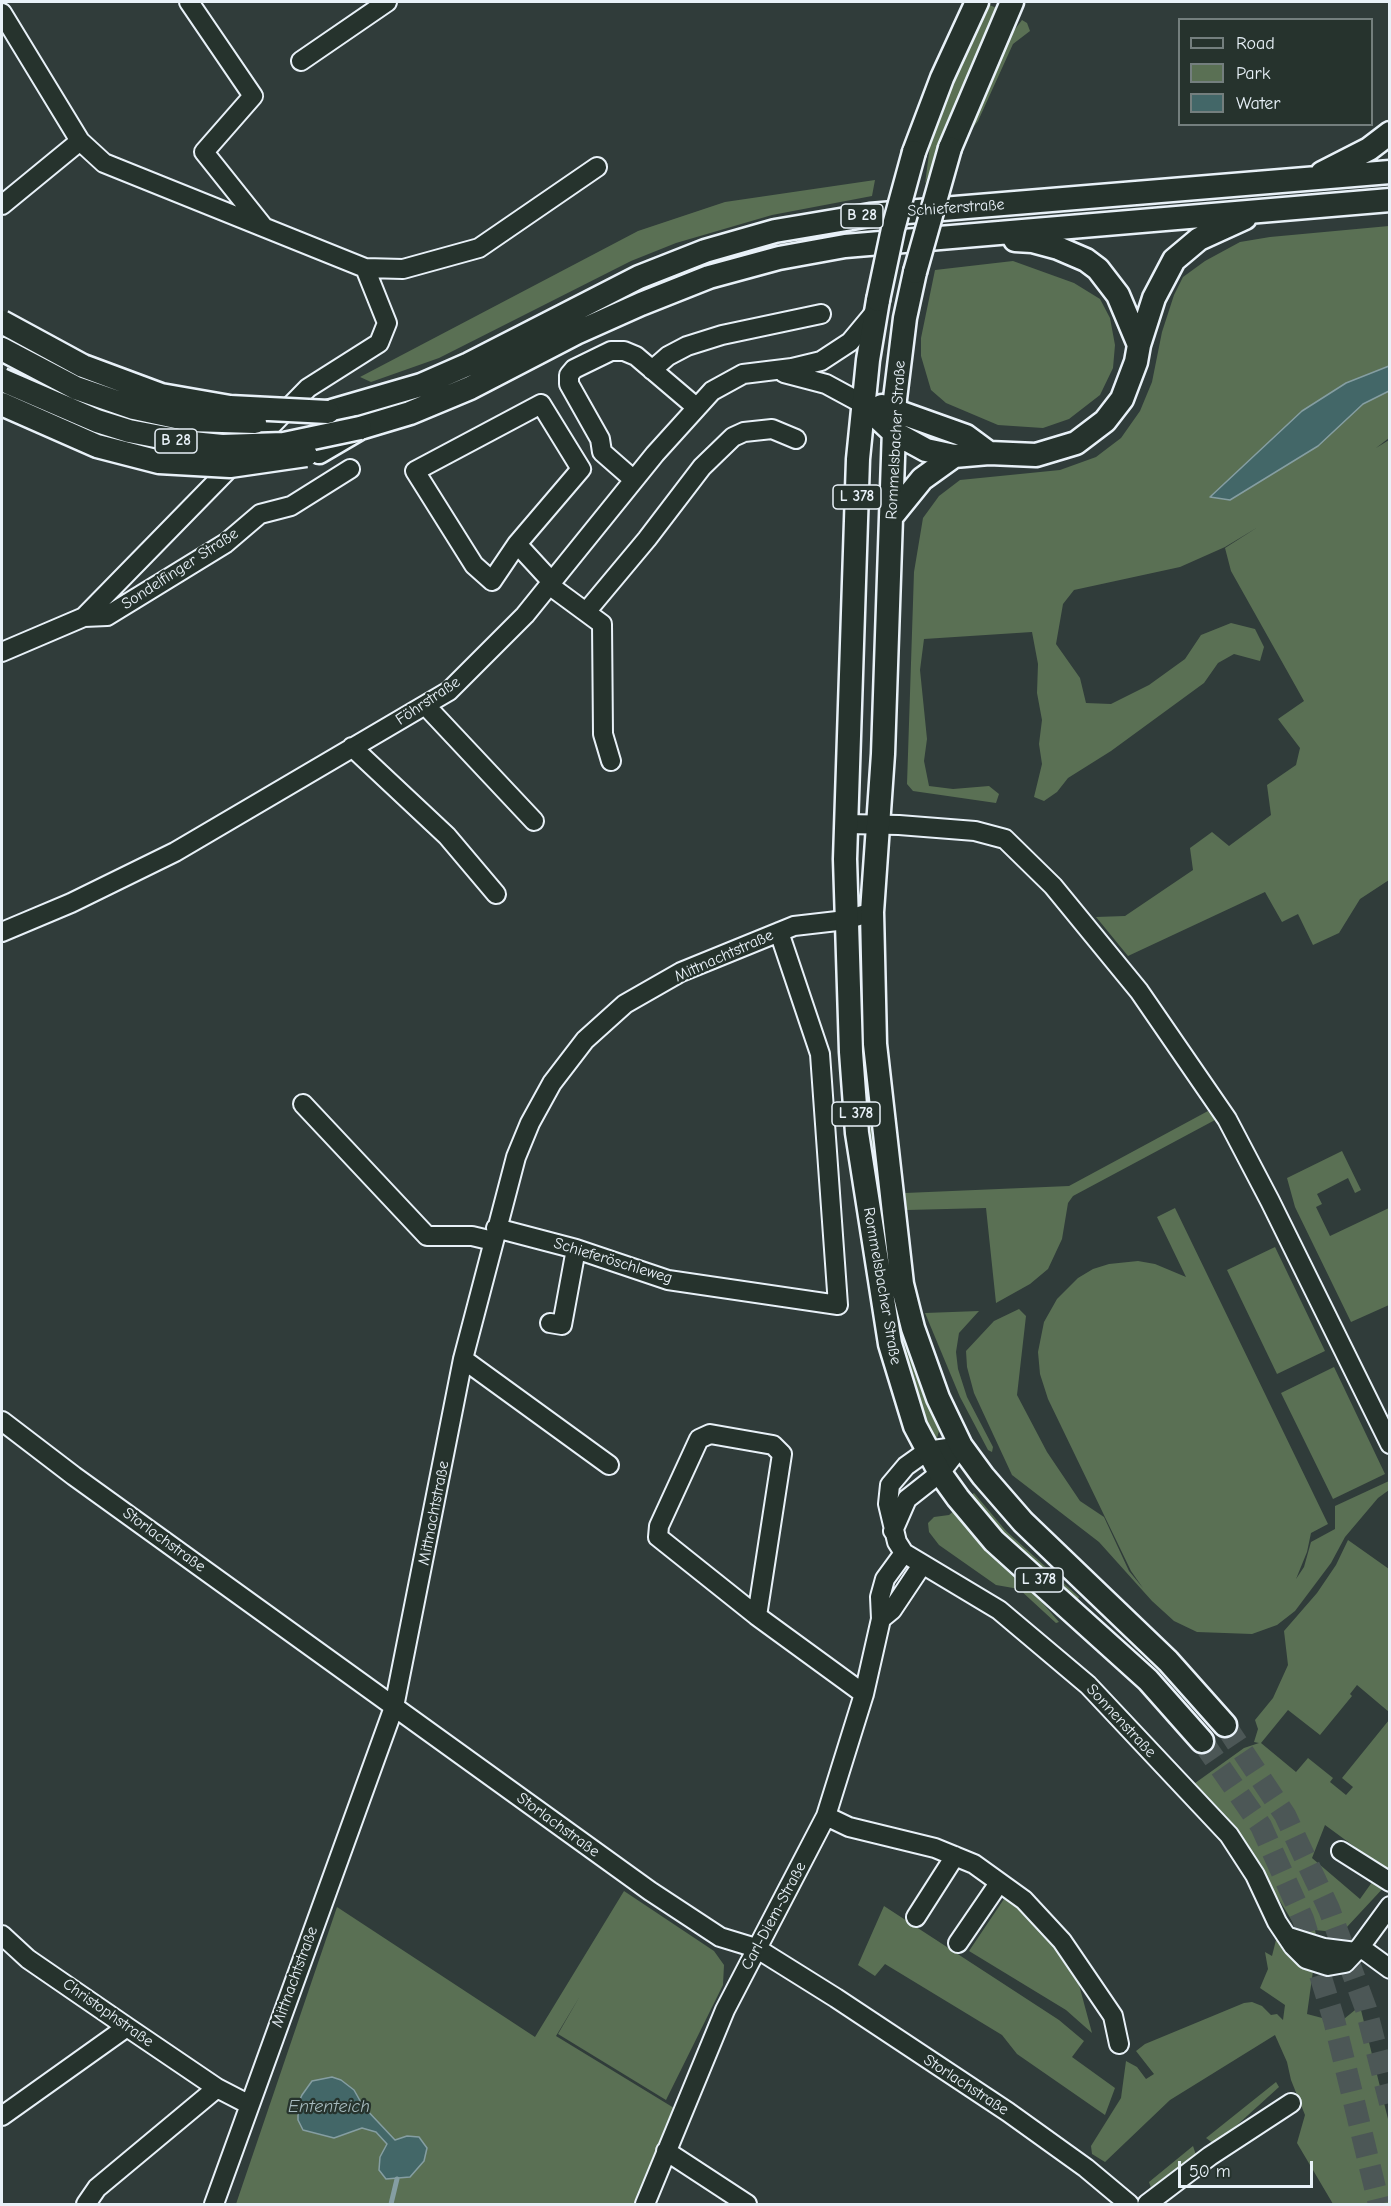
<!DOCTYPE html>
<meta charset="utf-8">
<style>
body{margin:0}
#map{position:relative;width:1391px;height:2206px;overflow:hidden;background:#303c3a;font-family:"Comic Neue",sans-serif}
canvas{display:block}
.frame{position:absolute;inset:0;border:3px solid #e8f1f8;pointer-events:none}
.legend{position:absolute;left:1178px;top:18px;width:195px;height:108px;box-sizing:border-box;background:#26332d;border:2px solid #747f7e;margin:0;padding:8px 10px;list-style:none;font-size:18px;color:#e8f1f8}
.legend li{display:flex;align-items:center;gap:12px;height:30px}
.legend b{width:30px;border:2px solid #747f7e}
.scale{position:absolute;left:1178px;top:2161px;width:135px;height:27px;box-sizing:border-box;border:3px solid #e8f1f8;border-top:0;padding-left:8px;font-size:18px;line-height:21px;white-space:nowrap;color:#e8f1f8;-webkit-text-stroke:4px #26332d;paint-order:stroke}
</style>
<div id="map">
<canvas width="1391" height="2206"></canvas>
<div class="frame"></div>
<ul class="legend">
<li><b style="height:8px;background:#26332d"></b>Road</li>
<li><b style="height:16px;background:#5a7054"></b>Park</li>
<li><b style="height:16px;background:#436768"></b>Water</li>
</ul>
<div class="scale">50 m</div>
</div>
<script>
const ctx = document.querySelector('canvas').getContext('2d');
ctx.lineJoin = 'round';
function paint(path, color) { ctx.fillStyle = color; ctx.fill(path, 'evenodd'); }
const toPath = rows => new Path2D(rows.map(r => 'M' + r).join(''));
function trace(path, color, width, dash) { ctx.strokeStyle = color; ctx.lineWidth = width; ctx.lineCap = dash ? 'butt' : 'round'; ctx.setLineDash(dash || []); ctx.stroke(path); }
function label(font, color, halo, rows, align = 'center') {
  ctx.font = font + ' "Comic Neue",sans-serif'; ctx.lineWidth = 4.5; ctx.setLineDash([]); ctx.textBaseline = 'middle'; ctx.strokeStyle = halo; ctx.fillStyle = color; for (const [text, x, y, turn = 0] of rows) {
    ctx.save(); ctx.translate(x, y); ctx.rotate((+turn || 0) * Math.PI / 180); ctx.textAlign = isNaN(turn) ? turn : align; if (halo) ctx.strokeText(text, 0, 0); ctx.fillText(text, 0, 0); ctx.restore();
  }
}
paint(toPath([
 [987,4,999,9,961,91,925,184,931,138,949,85],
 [1022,20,1027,23,1030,31,1013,44,978,121,968,134,1010,36],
 [875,180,872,196,772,215,676,243,631,261,439,358,371,382,360,377,638,231,725,202],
 [1389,226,1389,438,1376,448,1389,440,1389,880,1360,899,1339,933,1313,945,1298,914,1282,922,1265,892,1128,956,1096,917,1125,916,1193,870,1190,848,1212,832,1229,846,1271,815,1267,785,1296,765,1300,748,1278,719,1304,701,1231,571,1225,548,1258,527,1225,547,1180,567,1074,590,1063,604,1056,644,1080,678,1086,703,1111,704,1149,685,1185,659,1201,635,1231,623,1255,629,1264,647,1260,661,1234,654,1218,663,1204,683,1111,751,1068,778,1057,792,1044,801,1034,797,1042,764,1039,744,1042,720,1037,693,1038,664,1032,632,924,639,920,670,927,739,924,761,929,786,953,789,989,786,999,794,996,803,913,791,907,784,914,572,923,518,939,496,960,480,1060,470,1096,457,1121,438,1140,411,1152,382,1162,332,1174,295,1183,277,1205,261,1240,242,1270,237],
 [1013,261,1074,283,1100,299,1110,318,1115,345,1113,368,1100,395,1069,419,1043,428,998,425,946,403,931,390,921,356,921,338,935,270],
 [867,1104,873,1107,887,1254,937,1422,939,1431,936,1442,931,1437,905,1370,870,1168],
 [1208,1111,1215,1120,1073,1196,1068,1203,1062,1239,1048,1269,1030,1284,996,1303,986,1208,907,1210,905,1193,1069,1186],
 [1342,1151,1361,1190,1355,1193,1348,1178,1317,1194,1322,1204,1316,1207,1330,1236,1389,1208,1389,1305,1351,1322,1295,1207,1287,1178],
 [1175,1208,1328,1524,1311,1533,1307,1552,1296,1579,1304,1567,1311,1542,1335,1529,1335,1506,1389,1481,1389,1490,1378,1498,1345,1537,1331,1563,1295,1611,1277,1625,1252,1634,1197,1632,1174,1621,1152,1601,1099,1542,1012,1475,974,1393,967,1367,966,1351,994,1321,1019,1309,1026,1316,1017,1395,1047,1452,1080,1501,1104,1517,1129,1571,1143,1588,1131,1571,1048,1399,1040,1374,1038,1352,1044,1322,1057,1299,1078,1278,1093,1269,1109,1264,1138,1261,1155,1264,1186,1277,1157,1217],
 [1275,1247,1325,1351,1277,1374,1227,1270],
 [979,1311,959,1333,956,1352,958,1369,967,1397,993,1447,992,1452,988,1450,960,1397,925,1313],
 [1334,1367,1385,1474,1333,1499,1281,1393],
 [974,1493,1006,1531,1079,1597,1076,1604,1001,1535,969,1497],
 [955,1510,1032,1591,1059,1622,1056,1623,1019,1589,996,1585,939,1545,929,1532,928,1523,934,1517,949,1515],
 [1348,1540,1389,1569,1389,1712,1357,1685,1350,1694,1352,1696,1320,1735,1288,1710,1261,1743,1296,1772,1308,1758,1333,1778,1330,1782,1346,1795,1353,1787,1342,1778,1389,1720,1389,1872,1325,1825,1312,1858,1360,1899,1375,1878,1386,1885,1346,1928,1335,1932,1315,1930,1317,1940,1306,1936,1294,1924,1260,1869,1191,1786,1244,1748,1259,1743,1254,1742,1258,1729,1255,1720,1273,1698,1288,1665,1284,1631,1317,1593,1336,1565],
 [624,1891,714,1951,724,1965,723,1985,666,2100,558,2034,580,1996,556,2036,674,2108,638,2204,236,2204,337,1907,535,2037],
 [1006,1896,1053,1944,1078,1981,1092,2033,1066,2010,969,1951],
 [884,1906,1059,2020,1084,2041,1072,2057,1115,2088,1105,2115,1017,2054,1002,2035,885,1964,875,1976,858,1965],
 [1277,1936,1294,1961,1313,1971,1307,2014,1326,2019,1334,2027,1360,2006,1389,2123,1389,2204,1333,2204,1297,2143,1305,2115,1291,2080,1287,2062,1275,2035,1170,2100,1105,2162,1092,2154,1091,2146,1121,2098,1126,2061,1137,2067,1146,2079,1154,2074,1136,2051,1145,2044,1244,2003,1252,2002,1262,2006,1271,2015,1277,2014,1283,2020,1285,2005,1260,1988,1268,1969,1265,1952,1272,1956],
 [1276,2082,1279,2087,1226,2135,1213,2143,1206,2138],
 [1193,2146,1196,2155,1151,2188,1149,2182]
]), '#5a7054');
const water = toPath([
 [1389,366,1389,391,1363,404,1318,446,1230,500,1210,497,1302,411,1346,383,1389,366],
 [332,2077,341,2080,354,2090,363,2106,395,2140,407,2136,419,2137,427,2148,424,2161,410,2177,386,2179,379,2170,380,2157,387,2144,376,2132,362,2128,334,2138,303,2130,298,2120,298,2104,302,2095,312,2081,332,2077]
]);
paint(water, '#436768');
trace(water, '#859ea2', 1.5);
trace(toPath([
 [391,2204,397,2179]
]), '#859ea2', 5);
trace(toPath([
 [1225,1725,1285,1815,1329,1909,1366,2009,1390,2103],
 [1202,1741,1261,1826,1303,1919,1334,2020,1379,2204]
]), '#4c5756', 22, [22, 11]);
const minor = toPath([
 [189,2,253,96,204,152,263,226],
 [2,13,80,141,104,163,365,268,403,269,479,248,597,167],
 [301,61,387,2],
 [2,205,80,141],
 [652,370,668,356,687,346,722,335,821,314],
 [784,373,826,384,863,404],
 [541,404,581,469,517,544,492,581,474,565,415,471,541,404],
 [634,480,602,452,600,439,569,384,569,375,574,369,611,351,624,351,636,356,696,407],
 [517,544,552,582],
 [549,585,602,624,603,734,611,761],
 [586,612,647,539,702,467,733,437,744,432,772,429,796,439],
 [84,617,308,388,379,343,387,323,365,268],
 [2,652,84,617,107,616,226,543,260,514,291,506,350,469],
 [426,706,534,821],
 [352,747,447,836,496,894],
 [846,824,899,825,975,831,1005,839,1053,886,1139,991,1227,1119,1270,1201,1390,1444],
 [2,932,71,903,175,852,449,691,525,615,655,454,712,391,743,374,792,368,821,361,850,342,875,312],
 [303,1104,427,1236,472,1236,493,1241],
 [496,1228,576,1249,668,1280,838,1305,820,1054,779,932],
 [550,1323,562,1325,576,1249],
 [463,1359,609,1465],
 [2,1421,74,1476,650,1891,720,1937,756,1948,836,1998,1008,2112,1086,2168,1129,2204],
 [961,1446,927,1451,906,1466,890,1485,888,1504,897,1542,904,1553,999,1610,1088,1685,1229,1835,1255,1875,1277,1922,1293,1946,1306,1959,1328,1966,1345,1963,1360,1947,1390,1906],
 [893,1531,907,1499,940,1473,961,1446],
 [757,1616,782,1454,773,1445,710,1434,699,1439,659,1526,658,1537,757,1616,864,1694],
 [881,1619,892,1610,922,1565],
 [826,1816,849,1827,935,1848,974,1864,1024,1900,1062,1941,1113,2016,1119,2044],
 [1341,1851,1390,1882],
 [916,1917,955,1856],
 [2,1935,28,1959,127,2027,217,2088,248,2104],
 [1289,1937,1324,1948,1356,1952],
 [958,1943,999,1883],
 [1360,1947,1390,1969],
 [2,2116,127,2027],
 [666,2151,747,2204],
 [86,2204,97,2188,217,2088],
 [214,2204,394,1707,463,1359,516,1157,530,1123,552,1083,585,1040,625,1004,681,972,794,926,846,920,872,912],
 [645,2204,725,2010,826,1816,864,1694,881,1619,880,1597,885,1579,904,1553],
 [1147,2204,1210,2156,1291,2103]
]);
const major = toPath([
 [950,148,1012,2],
 [914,152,942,78,977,2],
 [1322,173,1369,149,1390,133],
 [1015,240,1032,241,1058,248,1086,260,1098,269,1118,295,1139,345],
 [915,272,905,318,895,399,883,754,872,912,875,1044,902,1284,913,1328,938,1398,961,1446,983,1476,1023,1522,1168,1661,1225,1725],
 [878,300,868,360,858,459,845,859,851,1052,857,1133,890,1344,915,1426,940,1473,958,1498,994,1541,1148,1680,1202,1741],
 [863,404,893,432,926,450,954,456,989,453,1036,455,1076,443,1105,421,1122,399,1136,362,1139,345,1154,298,1174,260,1199,239,1245,218],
 [882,406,966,436,989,453],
 [328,412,421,385,469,364,639,277,705,251,775,231,870,215,1390,172],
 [319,452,360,428,410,413,470,388,576,333,641,304,709,277,779,258,845,246,1390,200],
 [892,516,922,479,954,456]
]);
trace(minor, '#e8f1f8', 22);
trace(major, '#e8f1f8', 27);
trace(minor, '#26332d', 18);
trace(major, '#26332d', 22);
const majorBridge = toPath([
 [915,272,950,148],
 [878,300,893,229,914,152],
 [2,322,83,366,161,395,230,407,328,412],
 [2,349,76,388,134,408,190,420,255,422],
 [2,380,97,421,129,431,192,443,222,446,284,444,360,428],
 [2,404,97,446,159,462,230,466,306,455]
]);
trace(majorBridge, '#e8f1f8', 27, []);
trace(majorBridge, '#26332d', 22);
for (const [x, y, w] of [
 [862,216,42],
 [176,441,42],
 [857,497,48],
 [856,1114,48],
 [1039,1580,48]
]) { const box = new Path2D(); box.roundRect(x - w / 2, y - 12, w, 24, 4.5); ctx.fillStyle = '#26332d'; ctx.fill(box); trace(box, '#e8f1f8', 1.5); }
label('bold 15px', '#e8f1f8', null, [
 ["B 28",862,216],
 ["B 28",176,441],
 ["L 378",857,497],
 ["L 378",856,1114],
 ["L 378",1039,1580]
]);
label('16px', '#e8f1f8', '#26332d', [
 ["Schieferstraße",956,208,-4],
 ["Rommelsbacher Straße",896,440,-87],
 ["Sondelfinger Straße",180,569,-33],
 ["Föhrstraße",428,701,-34],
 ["Mittnachtstraße",724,956,-24],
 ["Schieferöschleweg",613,1261,17],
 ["Rommelsbacher Straße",882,1286,80],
 ["Mittnachtstraße",434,1513,-79],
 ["Storlachstraße",164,1540,36],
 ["Sonnenstraße",1121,1721,47],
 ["Storlachstraße",558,1825,36],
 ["Carl-Diem-Straße",774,1916,-62],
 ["Mittnachtstraße",295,1977,-70],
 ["Christophstraße",108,2013,35],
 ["Storlachstraße",966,2085,33]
]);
label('italic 18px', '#a6babe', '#26332d', [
 ["Ententeich",329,2107]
]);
</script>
